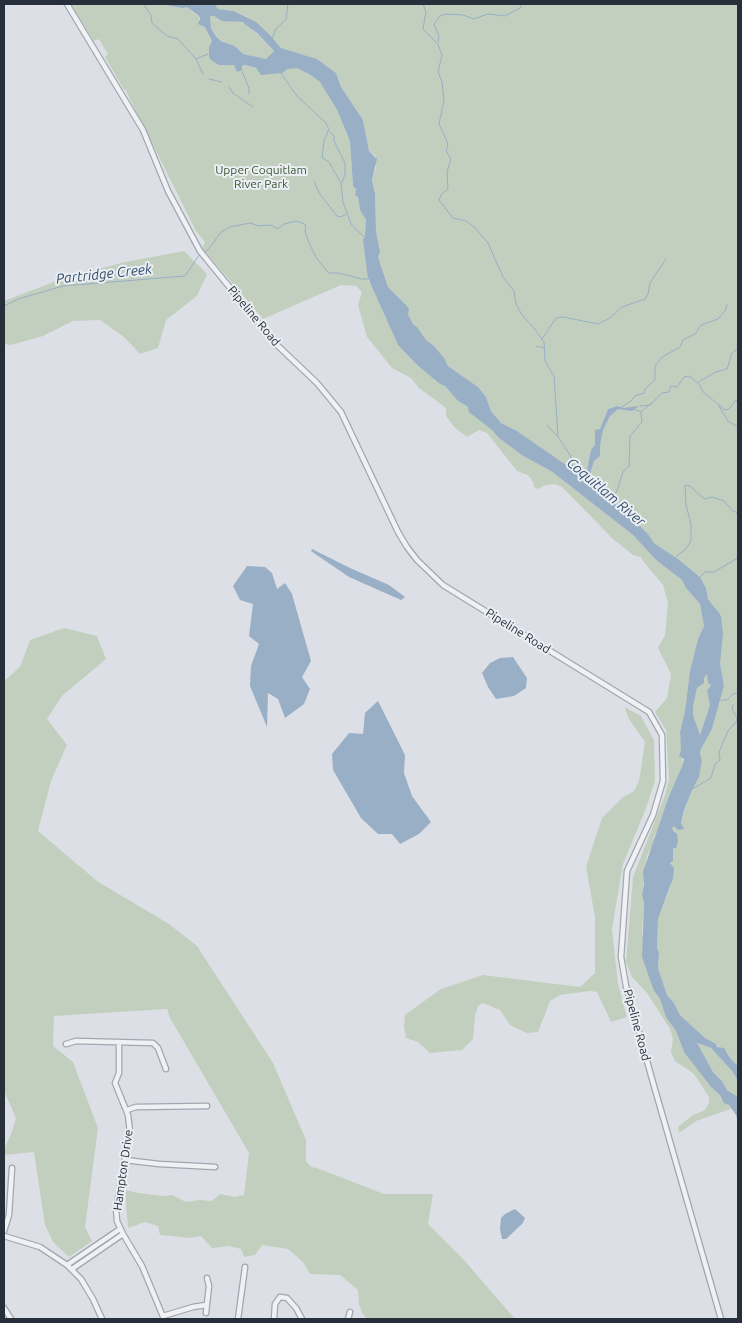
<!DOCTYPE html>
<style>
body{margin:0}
#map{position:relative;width:742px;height:1323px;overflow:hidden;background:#dce0e6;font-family:Ubuntu,sans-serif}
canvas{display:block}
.frame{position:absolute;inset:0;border:5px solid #272f3b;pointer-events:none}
</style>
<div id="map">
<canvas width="742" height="1323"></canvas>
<div class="frame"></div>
</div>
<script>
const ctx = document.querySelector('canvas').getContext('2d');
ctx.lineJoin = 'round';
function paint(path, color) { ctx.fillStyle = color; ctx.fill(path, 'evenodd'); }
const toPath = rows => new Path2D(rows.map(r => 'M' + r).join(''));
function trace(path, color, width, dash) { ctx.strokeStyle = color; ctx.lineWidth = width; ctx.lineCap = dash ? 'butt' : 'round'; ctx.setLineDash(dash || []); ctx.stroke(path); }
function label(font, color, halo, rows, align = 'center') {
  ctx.font = font + ' Ubuntu,sans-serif'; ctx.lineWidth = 4; ctx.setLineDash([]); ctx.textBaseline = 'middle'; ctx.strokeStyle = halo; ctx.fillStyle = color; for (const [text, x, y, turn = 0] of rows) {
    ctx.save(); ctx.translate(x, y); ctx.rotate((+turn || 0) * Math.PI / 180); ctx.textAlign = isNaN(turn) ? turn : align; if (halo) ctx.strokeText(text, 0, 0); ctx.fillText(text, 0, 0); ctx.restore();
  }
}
paint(toPath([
 [71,4,160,4,187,7,199,17,199,22,201,25,205,27,208,32,212,41,209,47,211,60,223,65,231,64,241,67,245,65,257,69,284,71,294,67,297,68,309,74,320,82,337,110,350,141,353,186,356,189,355,193,358,197,360,210,366,220,365,235,363,240,364,248,370,270,368,281,371,284,398,345,417,365,440,384,445,386,457,400,468,407,470,412,493,430,499,438,523,456,551,471,633,535,656,560,682,580,686,588,700,604,704,626,698,639,690,671,685,711,680,732,683,764,669,796,659,828,654,837,654,843,647,856,642,894,644,903,642,933,654,991,660,999,667,1017,676,1031,682,1047,711,1087,719,1094,721,1099,729,1105,731,1109,696,1121,679,1133,678,1127,693,1115,705,1110,709,1103,709,1097,694,1074,675,1061,671,1052,673,1038,670,1029,647,993,632,977,626,962,633,877,665,795,669,779,666,730,655,712,667,698,671,674,658,648,665,635,668,603,663,585,643,561,641,557,633,555,614,540,562,487,555,484,546,485,538,489,534,487,533,482,528,475,517,471,487,433,479,430,467,437,454,427,446,416,446,408,419,388,411,378,392,368,367,337,358,305,362,292,356,286,341,285,263,319,202,248,205,242,196,231,125,89,124,90,105,57,108,54,99,39,94,41],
 [211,4,738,4,738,1066,731,1059,727,1052,705,1038,680,1015,674,1003,667,995,658,968,659,953,657,948,658,919,670,888,672,828,673,826,681,823,692,789,699,777,702,760,700,754,701,749,712,729,724,687,720,663,720,614,708,599,706,588,700,577,678,559,654,543,648,534,626,512,599,490,591,483,589,478,594,461,600,450,599,445,603,430,610,416,618,408,632,411,617,406,608,409,600,429,596,433,595,445,591,450,587,476,582,475,573,468,569,467,517,431,501,423,491,411,486,397,478,387,448,366,433,345,427,341,417,327,413,324,408,314,406,305,388,287,378,257,380,252,376,231,375,194,372,180,376,168,376,156,369,151,363,120,341,87,336,73,317,59,281,48,270,35,247,17,234,11,218,9],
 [210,16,214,16,221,20,240,22,249,26,274,51,269,56,275,54,287,63,273,69,262,68,259,63,266,60,264,59,243,54,235,46,220,40,211,28],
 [184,251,207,274,197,296,166,320,158,348,140,354,124,337,100,320,73,321,43,336,11,345,4,344,4,301,64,278,125,262],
 [64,628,97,636,106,659,62,696,47,719,67,745,51,781,38,831,97,881,169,924,197,946,273,1063,306,1140,306,1161,311,1167,317,1168,384,1194,433,1194,428,1224,464,1260,515,1319,367,1319,362,1313,359,1304,358,1290,340,1275,310,1274,303,1262,288,1249,262,1245,255,1255,244,1257,241,1249,229,1246,212,1248,201,1236,190,1238,160,1235,158,1226,145,1222,128,1228,125,1190,139,1193,163,1196,172,1195,186,1202,199,1200,212,1201,220,1194,235,1197,244,1195,249,1153,170,1018,167,1009,54,1016,53,1046,73,1062,98,1128,85,1227,92,1241,69,1257,53,1242,45,1225,34,1152,4,1155,4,1150,13,1129,16,1118,4,1091,4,681,20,667,30,640],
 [707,674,708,682,711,685,707,691,710,705,700,735,693,715,693,707,697,688,704,683,704,678],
 [626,708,641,716,654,740,655,781,645,811,623,864,612,929,618,984,627,1017,611,1022,597,992,590,991,560,995,550,1001,538,1032,527,1033,510,1025,500,1010,483,1003,478,1006,475,1016,473,1039,462,1050,430,1053,418,1042,406,1038,404,1027,405,1015,441,989,483,975,580,987,595,973,595,917,586,867,602,818,623,797,634,791,639,781,645,742,629,719,625,709],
 [696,1043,711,1048,732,1071,738,1081,738,1097,727,1090,722,1081,713,1072]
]), '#c3cfbe');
paint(toPath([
 [160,4,211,4,215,5,218,9,234,11,256,22,270,35,281,48,317,59,336,73,341,87,363,120,369,151,377,159,372,180,375,194,376,231,380,252,378,257,388,287,406,305,409,309,408,314,413,324,417,327,427,341,433,345,444,358,448,366,478,387,486,397,491,411,501,423,517,431,569,467,573,468,582,475,586,476,591,450,595,445,595,430,600,429,608,409,617,406,624,408,639,406,632,411,618,409,610,416,603,430,600,445,600,456,594,461,589,478,591,483,599,490,626,512,648,534,654,543,678,559,700,577,706,588,708,599,720,614,721,617,723,634,720,663,724,686,712,729,701,749,700,754,702,760,699,777,692,790,684,811,681,823,684,829,678,830,674,826,672,828,673,831,677,834,678,842,676,848,673,848,673,861,670,863,674,868,673,878,658,919,657,948,659,953,658,968,667,995,674,1003,680,1015,705,1038,716,1044,717,1047,724,1048,731,1059,738,1066,738,1081,732,1071,711,1048,697,1043,713,1072,722,1081,727,1090,738,1097,738,1121,736,1115,729,1105,724,1103,719,1094,711,1087,684,1052,676,1031,666,1017,660,999,654,991,642,957,644,903,642,894,644,884,643,872,669,796,683,764,684,759,679,756,681,750,680,732,685,711,690,671,698,639,704,626,700,604,686,588,682,580,656,560,633,535,551,471,523,456,499,438,492,430,469,412,468,407,457,400,445,386,440,384,417,365,398,345,368,278,363,240,365,235,366,220,360,210,358,197,355,195,356,189,353,186,350,141,337,110,320,82,309,74,297,68,288,69,282,73,261,75,256,68,245,65,242,66,242,70,237,72,234,65,219,65,211,60,209,57,209,47,212,41,205,27,198,24,200,19,199,16,187,7,183,8],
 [210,16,214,16,222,21,242,22,257,33,274,51,266,59,243,54,235,46,221,41,216,36,211,28],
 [707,674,708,683,711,685,707,691,710,705,700,735,693,715,693,707,697,688,704,683,704,678],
 [312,549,350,568,389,585,405,597,401,600,349,577,311,551],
 [247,566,265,567,272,573,277,589,285,583,292,594,311,661,302,677,310,689,304,704,285,718,278,699,268,693,267,727,250,686,251,666,259,644,249,636,253,604,240,600,233,586],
 [513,657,527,678,526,688,514,696,496,699,488,687,482,673,490,663,500,658],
 [378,701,405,755,404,773,412,796,431,822,419,834,400,844,392,834,378,834,361,818,333,770,332,754,349,733,363,734,365,713],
 [515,1209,525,1218,523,1223,506,1239,502,1239,500,1229,501,1218,505,1214]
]), '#98afc5');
trace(toPath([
 [423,4,426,12,423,29,438,44,442,55,438,72,442,82,444,100,439,124,446,139,448,145,446,151,451,159,447,172,448,189,441,195,439,200,453,218,466,221,474,227,488,243,503,277,514,291,516,304,522,315,534,328,544,342,545,361,554,376,558,437,570,455,573,467],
 [144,5,151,15,152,23,167,36,178,39,196,59,208,54],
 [272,38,276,29,286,19,288,4],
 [438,42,439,36,434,24,440,16,446,14,463,15,474,19,488,14,505,16,520,8,522,4],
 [196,59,203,74],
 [242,71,249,88,249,94],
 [280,72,297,96,325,122,329,129,324,141,322,158,329,162,341,183,343,202,351,224,364,237],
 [209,79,222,82],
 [229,87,233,93,253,107],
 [330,132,334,136,334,141,345,163,345,174,342,183],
 [314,181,319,193,337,216,341,217,346,214],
 [205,252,211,246,221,232,230,227,250,223,259,226,271,225,278,229,284,224,297,221,306,225,305,231,309,243,317,259,329,273,338,273,362,279,368,279],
 [4,306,18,299,63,286,185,276,199,255],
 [542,339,556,318,563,317,598,324,610,318,622,307,645,299,648,294,650,283,666,259],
 [536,346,544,348],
 [698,382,716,372,727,369,732,353,738,348],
 [640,406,650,405,662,393,669,392,671,386,677,387,684,377,689,376,699,384,704,393,725,410,729,409,735,401,738,400],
 [719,406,728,421,738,427],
 [622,407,631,401,635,396,644,393,645,389,655,380,655,366,662,357,680,347,683,340,695,334,701,325,718,319,725,311,727,305],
 [634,409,641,412,654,401],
 [547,425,557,436],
 [610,500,617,491,623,472,629,466,630,436,642,422,641,412],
 [675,558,678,555,685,550,691,541,691,524,686,505,685,485,690,486,703,498,706,499,712,497,724,501,733,511,738,513],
 [700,577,705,572,714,572,738,558],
 [720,700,727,700,733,694,738,693],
 [692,789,711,778,715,764,720,760,719,752,728,731,737,721,737,718,732,709,733,705]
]), '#98afc5', 1);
const minor = toPath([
 [67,4,143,130,168,191,200,251,276,344,317,383,341,412,398,532,407,547,417,560,443,585,649,712,662,735,663,781,653,815,627,871,621,957,626,986,652,1079,721,1319],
 [119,1042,119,1073,115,1083,128,1115,130,1132,116,1209,117,1221,123,1234,142,1266,164,1319],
 [66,1044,76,1041,153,1043,158,1048,166,1069],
 [127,1110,136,1107,207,1106],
 [125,1160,159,1164,215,1167],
 [4,1231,9,1215,12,1168],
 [4,1236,40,1247,67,1265,81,1279,93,1299,102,1319],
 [67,1265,120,1229],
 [72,1269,123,1234],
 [4,1308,11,1319],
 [206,1313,209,1286,207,1278],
 [163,1316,193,1307,206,1305],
 [238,1319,245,1267],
 [274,1319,275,1304,280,1297,287,1298,296,1308,302,1319],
 [348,1319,350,1312]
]);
trace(minor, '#a2a7af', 7);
trace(minor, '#eff1f4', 4.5);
label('12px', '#3c5634', '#ebeff4', [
 ["Upper Coquitlam",261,170],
 ["River Park",261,184]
]);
label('12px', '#272f3b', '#ebeff4', [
 ["Pipeline Road",254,316,50],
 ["Pipeline Road",518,631,32],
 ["Pipeline Road",637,1025,75],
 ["Hampton Drive",123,1170,-82]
]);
label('italic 14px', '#334f6d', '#ebeff4', [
 ["Partridge Creek",104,274,-6],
 ["Coquitlam River",606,492,40]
]);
</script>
